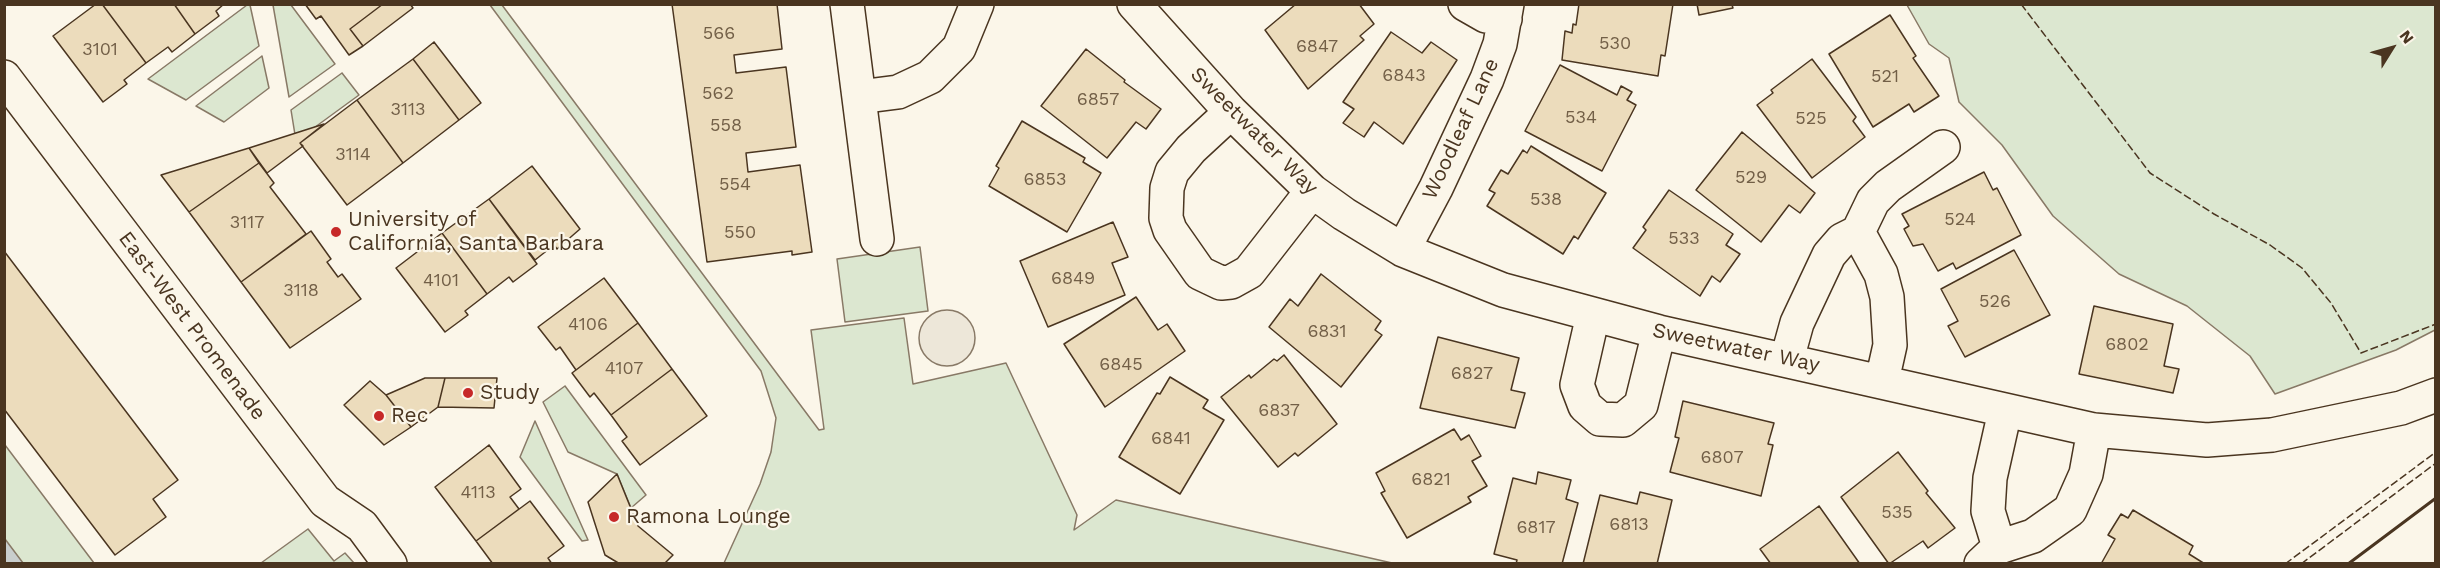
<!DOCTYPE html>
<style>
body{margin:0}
#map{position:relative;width:2440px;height:568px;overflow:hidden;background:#fbf6e9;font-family:"Work Sans",sans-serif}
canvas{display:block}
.frame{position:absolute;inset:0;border:6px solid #4a3520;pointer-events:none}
.north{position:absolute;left:2362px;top:18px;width:60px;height:60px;-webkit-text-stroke:4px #fbf6e9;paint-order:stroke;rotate:53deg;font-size:16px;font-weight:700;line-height:24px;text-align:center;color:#4a3520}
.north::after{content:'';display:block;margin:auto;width:21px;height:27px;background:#4a3520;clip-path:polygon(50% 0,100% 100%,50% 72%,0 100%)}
</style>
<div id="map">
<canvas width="2440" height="568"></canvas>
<div class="frame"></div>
<div class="north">N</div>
</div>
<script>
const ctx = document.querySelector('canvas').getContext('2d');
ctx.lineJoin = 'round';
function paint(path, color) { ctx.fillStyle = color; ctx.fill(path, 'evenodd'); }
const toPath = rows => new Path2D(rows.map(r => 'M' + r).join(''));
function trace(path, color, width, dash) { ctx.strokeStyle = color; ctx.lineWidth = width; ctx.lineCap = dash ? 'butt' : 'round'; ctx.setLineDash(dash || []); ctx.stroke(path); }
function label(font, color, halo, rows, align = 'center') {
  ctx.font = font + ' "Work Sans",sans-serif'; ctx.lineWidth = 4.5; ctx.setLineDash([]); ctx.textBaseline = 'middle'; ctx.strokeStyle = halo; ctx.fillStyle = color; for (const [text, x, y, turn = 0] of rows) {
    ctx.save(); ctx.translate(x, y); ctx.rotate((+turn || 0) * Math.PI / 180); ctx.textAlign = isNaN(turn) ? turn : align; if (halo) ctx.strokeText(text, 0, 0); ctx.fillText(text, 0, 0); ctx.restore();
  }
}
const green = toPath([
 [247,5,250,5,259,46,186,100,148,79,247,5],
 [273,5,291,5,335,64,289,97,273,5],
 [490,5,502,5,819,430,824,429,811,330,904,318,913,384,1006,363,1077,515,1074,530,1116,500,1392,563,724,563,760,484,771,452,776,418,761,371,490,5],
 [1907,5,2435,5,2435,330,2396,350,2275,394,2250,356,2187,306,2119,274,2053,216,2002,145,1959,102,1949,58,1929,44,1907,5],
 [262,56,269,88,224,122,196,106,262,56],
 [342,73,359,95,296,141,291,110,342,73],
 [920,247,928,311,845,322,837,259,920,247],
 [565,386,646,495,631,508,617,474,568,452,543,402,565,386],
 [535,421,588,540,582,541,520,457,535,421],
 [5,445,94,563,5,563,5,445],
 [308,529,334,561,345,553,354,563,261,563,308,529]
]);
paint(green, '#dce7d0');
trace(green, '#887966', 1.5);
const parking = toPath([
 '919 338a28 28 0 1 1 56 0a28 28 0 1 1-56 0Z'
]);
paint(parking, '#ede7d9');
trace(parking, '#887966', 1.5);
const water = toPath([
 [4,539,5,539,23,563,5,563,4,539]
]);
paint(water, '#c9cecd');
trace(water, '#887966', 1.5);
const building = toPath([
 [96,4,102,4,146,63,124,80,127,84,103,102,53,36,96,4],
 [102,4,174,4,195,34,172,52,168,47,146,63,102,4],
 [174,4,224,4,216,11,219,16,195,34,174,4],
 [305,4,383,4,350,29,363,46,349,55,321,16,316,19,305,4],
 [383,4,410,4,413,8,363,46,350,29,383,4],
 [672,4,777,4,782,49,734,55,736,73,786,67,796,147,746,153,748,172,800,165,812,252,792,255,792,251,707,262,672,4],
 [1296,4,1359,4,1374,24,1360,36,1364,40,1308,89,1265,30,1296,4],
 [1579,4,1673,4,1665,56,1661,55,1658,76,1562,60,1565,31,1572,33,1573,24,1576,25,1579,4],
 [1697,4,1737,4,1732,5,1733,8,1699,15,1697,4],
 [1890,15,1916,56,1913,58,1939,96,1914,112,1909,104,1873,127,1829,54,1890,15],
 [1391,32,1422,53,1431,42,1457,60,1403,144,1374,122,1364,137,1343,123,1354,109,1343,102,1391,32],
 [434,42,481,103,459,120,413,59,434,42],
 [1086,49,1125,80,1124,82,1161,109,1146,129,1136,122,1107,158,1041,106,1086,49],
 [413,59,459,120,403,163,357,100,413,59],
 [1812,59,1856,117,1853,121,1865,137,1812,178,1757,105,1773,93,1771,90,1812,59],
 [1560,65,1617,95,1621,86,1632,92,1627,100,1636,105,1602,171,1525,131,1560,65],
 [357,100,403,163,347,205,300,143,357,100],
 [1022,121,1085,158,1083,162,1101,173,1067,232,989,186,999,168,996,166,1022,121],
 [324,124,300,143,303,146,267,173,249,148,324,124],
 [1742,132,1815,193,1800,213,1789,205,1761,242,1696,190,1742,132],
 [1531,146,1606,193,1578,239,1574,236,1563,254,1487,206,1495,193,1489,190,1501,170,1508,174,1523,150,1527,153,1531,146],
 [249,148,259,163,189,212,161,175,249,148],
 [259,163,274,183,270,187,306,234,241,282,189,212,259,163],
 [532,166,580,229,557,249,554,245,535,260,489,199,532,166],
 [1984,172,1993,190,1997,188,2021,235,1956,269,1953,263,1938,271,1923,244,1913,246,1904,229,1909,226,1902,214,1984,172],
 [1669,190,1733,234,1726,245,1740,254,1720,282,1712,276,1700,296,1633,248,1646,230,1643,227,1669,190],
 [489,199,537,264,513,282,509,277,487,294,442,233,489,199],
 [1113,222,1128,257,1112,263,1125,295,1048,327,1020,261,1113,222],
 [311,231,331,259,327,262,338,277,342,274,361,299,290,348,241,282,311,231],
 [442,233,487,294,465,311,468,315,445,332,396,268,442,233],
 [2014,250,2050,315,1965,357,1948,326,1958,321,1941,289,2014,250],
 [4,251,178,480,153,499,166,517,115,555,4,409,4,251],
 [1321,274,1381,321,1375,330,1382,335,1341,387,1269,327,1290,299,1298,306,1321,274],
 [604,278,638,323,576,370,560,347,556,350,538,327,604,278],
 [1136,297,1158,330,1167,324,1185,351,1105,407,1064,344,1136,297],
 [2094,306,2173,324,2164,366,2179,369,2173,393,2079,374,2094,306],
 [638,323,672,369,611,415,594,393,590,397,572,373,638,323],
 [1438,337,1519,358,1511,390,1525,393,1515,428,1420,408,1438,337],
 [1284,355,1337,424,1298,456,1295,453,1278,467,1221,397,1249,375,1251,378,1274,359,1277,361,1284,355],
 [672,369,707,416,640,465,622,441,627,437,611,415,672,369],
 [1170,377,1208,400,1203,408,1224,420,1180,494,1119,457,1157,393,1160,394,1170,377],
 [425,378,445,378,438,407,411,427,386,395,425,378],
 [445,378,497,378,494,408,438,407,445,378],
 [370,381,386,395,411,427,384,445,344,405,370,381],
 [1683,401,1774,423,1768,444,1773,445,1761,496,1670,472,1679,438,1675,437,1683,401],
 [1454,429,1461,440,1469,435,1481,456,1472,461,1487,486,1468,497,1471,502,1407,538,1381,493,1385,491,1376,473,1454,429],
 [489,445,521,489,510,497,519,509,476,541,435,487,489,445],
 [1898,452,1928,491,1926,493,1955,528,1928,548,1923,541,1889,564,1841,497,1898,452],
 [1538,472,1571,480,1566,499,1578,503,1562,564,1516,564,1517,560,1494,554,1513,478,1536,484,1538,472],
 [617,474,638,526,673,555,664,564,620,564,605,555,588,502,617,474],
 [1640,492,1672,500,1657,564,1583,564,1600,495,1637,504,1640,492],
 [530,501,564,546,548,558,552,564,493,564,476,541,530,501],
 [1819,506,1860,564,1771,564,1760,549,1819,506],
 [2133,510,2193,546,2189,554,2205,564,2101,564,2115,539,2108,535,2121,514,2128,518,2133,510]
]);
paint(building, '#ecdcbc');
trace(building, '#4a3520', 1.5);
const minor = toPath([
 [847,4,877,239],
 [1134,4,1231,112,1312,191,1344,214,1403,250,1503,290,1659,332,2094,430,2207,440,2272,435,2401,408,2436,395],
 [1465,4,1486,16,1505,19],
 [4,77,325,501,362,526,390,564],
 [859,97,898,92,930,77,959,48,977,4],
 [1231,112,1191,149,1172,172,1167,188,1166,218,1170,230,1200,273,1221,283,1231,282,1249,272,1312,191],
 [1858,232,1881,274,1887,297,1890,345,1882,381],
 [1403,250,1436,188,1487,79,1500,44,1507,4],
 [1593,315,1577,385,1585,406,1600,419,1623,420,1641,405,1659,332],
 [1787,359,1797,323,1829,255,1842,240,1858,232,1873,201,1888,186,1943,147],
 [1999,547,1988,511,1990,478,2005,411],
 [1981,564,1999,547,2033,536,2070,510,2086,474,2094,430]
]);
trace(minor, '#4a3520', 36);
trace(minor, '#fbf6e9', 33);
trace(toPath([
 [2021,4,2150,173,2214,214,2270,245,2302,268,2331,303,2361,353,2436,324],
 [2285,564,2436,452],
 [2301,564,2436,463]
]), '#4a3520', 1.5, [8, 3]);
trace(toPath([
 [2348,564,2436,498]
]), '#4a3520', 3);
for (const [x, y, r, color] of [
 [336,232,6,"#c62828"],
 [468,393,6,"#c62828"],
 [379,416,6,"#c62828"],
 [614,517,6,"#c62828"]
]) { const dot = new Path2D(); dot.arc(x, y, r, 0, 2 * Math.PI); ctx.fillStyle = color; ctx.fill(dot); trace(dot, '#fbf6e9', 2); }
label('18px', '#725f47', null, [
 ["566",719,34],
 ["530",1615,44],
 ["6847",1317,47],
 ["3101",100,50],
 ["6843",1404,76],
 ["521",1885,77],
 ["562",718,94],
 ["6857",1098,100],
 ["3113",408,110],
 ["534",1581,118],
 ["525",1811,119],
 ["558",726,126],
 ["3114",353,155],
 ["529",1751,178],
 ["6853",1045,180],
 ["554",735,185],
 ["538",1546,200],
 ["524",1960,220],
 ["3117",247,223],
 ["550",740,233],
 ["533",1684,239],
 ["6849",1073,279],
 ["4101",441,281],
 ["3118",301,291],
 ["526",1995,302],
 ["4106",588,325],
 ["6831",1327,332],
 ["6802",2127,345],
 ["6845",1121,365],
 ["4107",624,369],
 ["6827",1472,374],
 ["6837",1279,411],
 ["6841",1171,439],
 ["6807",1722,458],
 ["6821",1431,480],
 ["4113",478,493],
 ["535",1897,513],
 ["6813",1629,525],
 ["6817",1536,528]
]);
label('21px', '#4a3520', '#fbf6e9', [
 ["Woodleaf Lane",1461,129,-65],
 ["Sweetwater Way",1254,131,45],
 ["East-West Promenade",192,326,53],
 ["Sweetwater Way",1736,348,12]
]);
label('21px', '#4a3520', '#fbf6e9', [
 ["University of",348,220],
 ["California, Santa Barbara",348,244],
 ["Study",480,393],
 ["Rec",391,416],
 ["Ramona Lounge",626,517]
], 'left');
</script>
